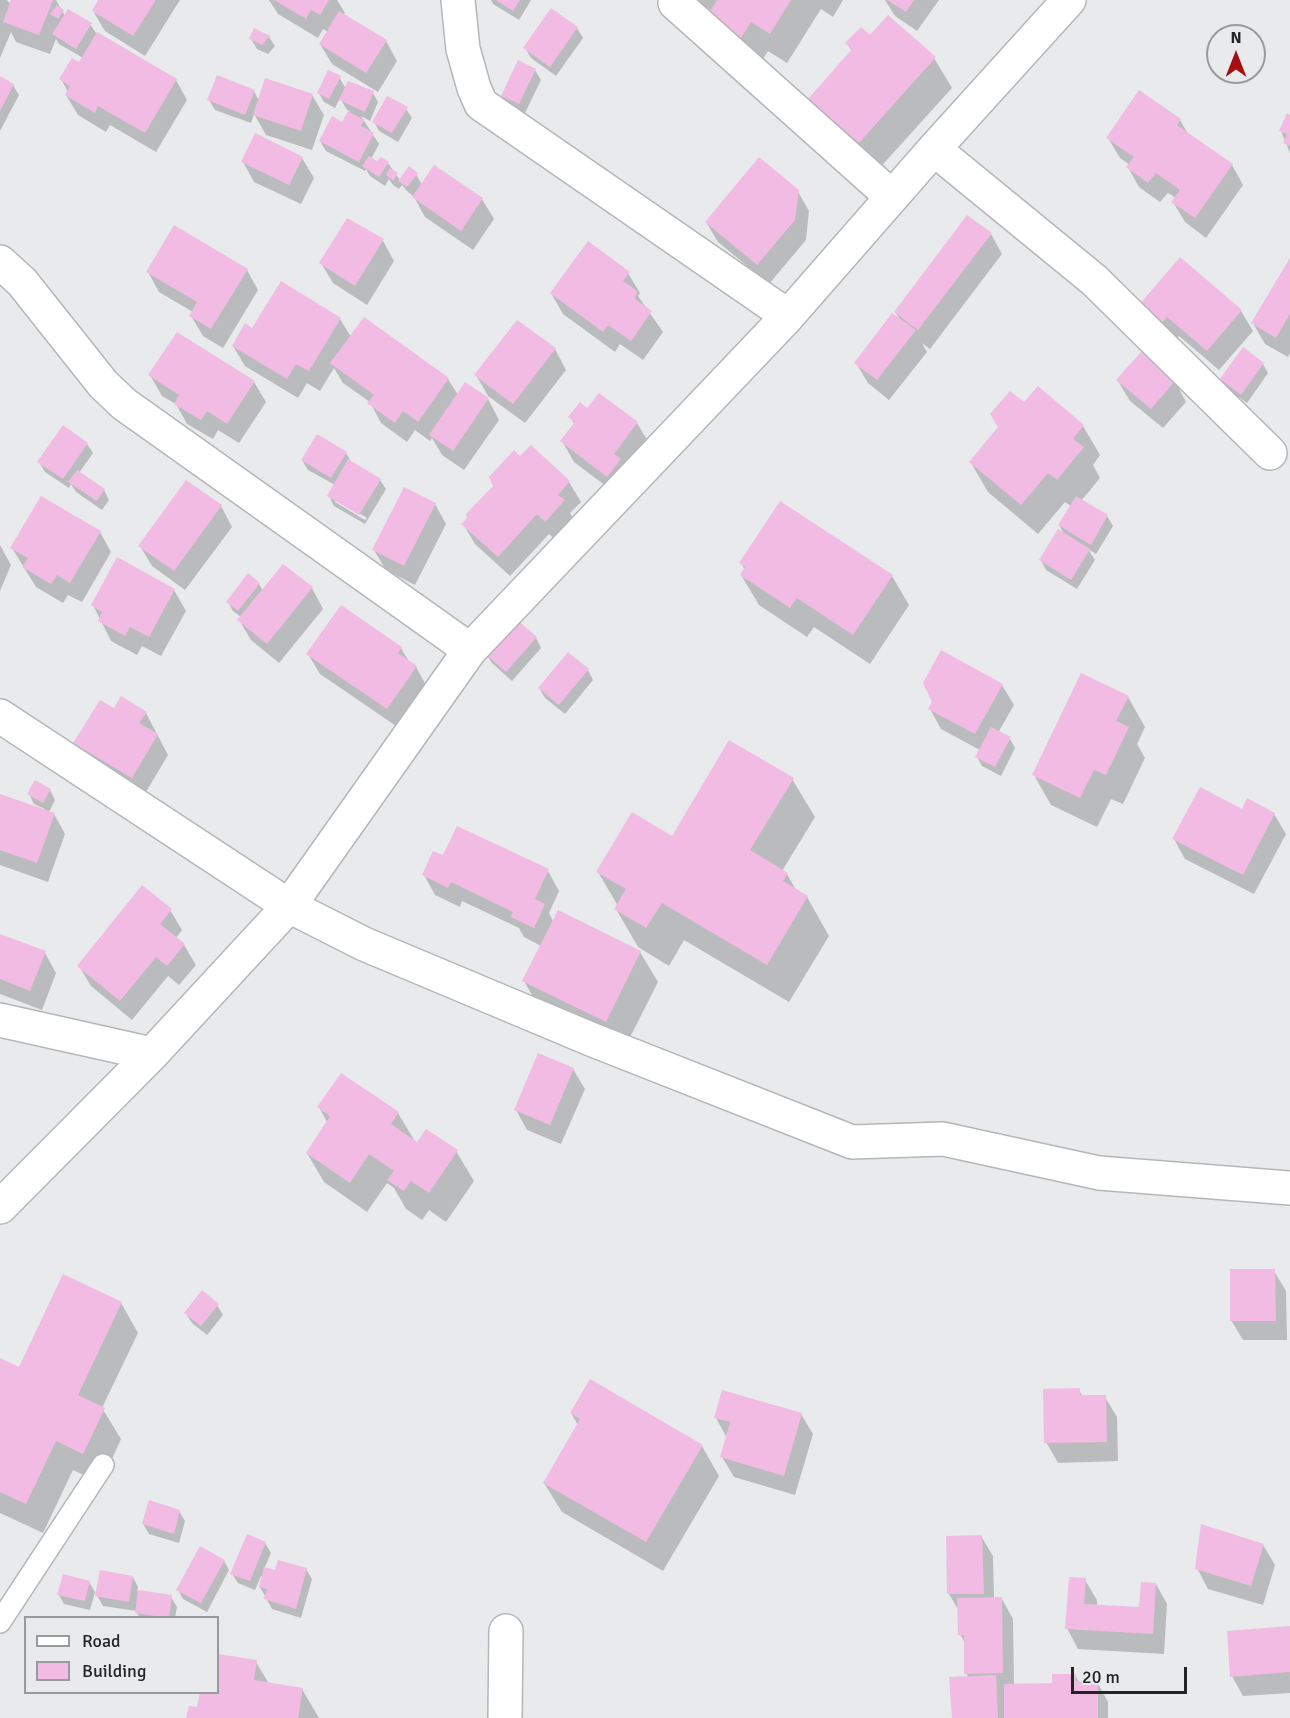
<!DOCTYPE html>
<style>
body{margin:0}
#map{position:relative;width:1290px;height:1718px;overflow:hidden;background:#e8eaeb;font-family:Signika,sans-serif}
canvas{display:block}
.legend{position:absolute;left:24px;top:1616px;width:195px;height:78px;box-sizing:border-box;background:#e8eaeb;border:2px solid #999b9b;margin:0;padding:8px 10px;list-style:none;font-size:18px;color:#232424}
.legend li{display:flex;align-items:center;gap:12px;height:30px}
.legend b{width:30px;border:2px solid #999b9b}
.north{position:absolute;left:1206px;top:24px;width:60px;height:60px;box-sizing:border-box;background:#e8eaeb;border:2px solid #999b9b;border-radius:50%;rotate:0deg;font-size:16px;font-weight:700;line-height:24px;text-align:center;color:#232424}
.north::after{content:'';display:block;margin:auto;width:21px;height:27px;background:#a50f14;clip-path:polygon(50% 0,100% 100%,50% 72%,0 100%)}
.scale{position:absolute;left:1071px;top:1667px;width:116px;height:27px;box-sizing:border-box;border:3px solid #232424;border-top:0;padding-left:8px;font-size:18px;line-height:21px;white-space:nowrap;color:#232424;-webkit-text-stroke:4px #e8eaeb;paint-order:stroke}
</style>
<div id="map">
<canvas width="1290" height="1718"></canvas>
<ul class="legend">
<li><b style="height:8px;background:#fff"></b>Road</li>
<li><b style="height:16px;background:#f1bbe4"></b>Building</li>
</ul>
<div class="north">N</div>
<div class="scale">20 m</div>
</div>
<script>
const ctx = document.querySelector('canvas').getContext('2d');
ctx.lineJoin = 'round';
function paint(path, color) { ctx.fillStyle = color; ctx.fill(path, 'evenodd'); }
const toPath = rows => new Path2D(rows.map(r => 'M' + r).join(''));
function trace(path, color, width, dash) { ctx.strokeStyle = color; ctx.lineWidth = width; ctx.lineCap = dash ? 'butt' : 'round'; ctx.setLineDash(dash || []); ctx.stroke(path); }
paint(toPath([
 [0,0,7,0,11,5,13,0,56,0,65,16,90,24,96,33,176,80,187,100,156,152,110,125,106,132,78,115,66,95,68,92,61,79,80,64,83,58,59,44,56,39,50,54,16,42,11,32,0,58],
 [100,0,180,0,145,56,105,31,93,11],
 [269,0,337,0,345,13,343,15,386,41,397,61,378,92,332,64,320,44,328,32,323,29,318,38,278,14],
 [491,0,531,0,519,20,493,4],
 [695,0,843,0,833,17,821,9,787,63,768,51,758,67,712,11],
 [885,0,939,0,917,31,895,16],
 [552,10,577,28,583,38,556,76,531,58,525,48],
 [255,30,269,37,275,46,268,54,257,49,251,39],
 [847,44,934,58,952,88,876,172,827,128,810,99,852,51],
 [535,70,541,80,525,113,508,106,502,96],
 [339,77,346,89,373,93,378,102,370,121,361,116,379,144,371,159,378,163,388,163,400,180,416,174,422,185,482,199,494,219,473,250,425,217,414,197,406,190,402,185,399,189,393,185,389,179,385,186,370,176,366,169,365,171,326,151,320,141,343,124,350,111,347,110,340,98,335,108,324,102,319,93],
 [0,78,13,85,19,95,0,131],
 [254,91,259,101,312,95,324,115,312,150,266,135,254,114,251,123,215,110,209,100],
 [406,109,412,118,398,142,379,131,374,122],
 [1290,116,1290,153,1281,131],
 [1180,120,1188,134,1232,165,1243,185,1206,238,1185,222,1173,202,1176,198,1168,193,1160,202,1139,187,1128,167,1130,165,1120,158,1108,138],
 [302,158,314,178,301,204,254,182,243,162],
 [797,190,809,211,806,240,769,284,718,242,706,222],
 [991,234,1002,254,930,349,922,343,927,352,889,400,868,383,856,363,901,321,895,312],
 [383,241,394,261,367,305,333,283,321,263],
 [1290,261,1290,353,1288,357,1265,344,1253,323],
 [247,270,258,290,223,348,203,336,191,316,193,312,159,292,148,272],
 [628,273,640,293,638,296,663,332,643,360,620,344,615,352,563,314,551,293],
 [1141,305,1241,311,1253,331,1219,370,1179,336,1173,343],
 [340,319,351,337,448,379,458,395,488,399,499,420,464,470,442,455,432,438,430,441,415,430,407,442,381,423,370,402,343,383,334,368,320,391,307,383,298,398,245,366,233,346,253,330],
 [177,334,254,382,266,402,239,443,218,430,213,439,187,424,176,404,162,396,150,375],
 [555,349,566,370,525,423,488,396,476,375],
 [1263,364,1268,373,1247,403,1227,389,1221,379],
 [1118,381,1175,381,1186,402,1163,428,1130,401],
 [599,395,637,423,649,443,619,496,574,462,562,441,575,425,570,417,587,410],
 [1024,404,1083,426,1100,455,1093,465,1100,478,1081,501,1107,516,1113,526,1096,554,1088,549,1095,560,1077,589,1046,570,1041,560,1065,536,1059,525,1071,506,1065,502,1038,534,988,492,971,463],
 [87,444,93,453,79,473,104,490,109,500,102,510,76,492,71,484,69,488,45,472,39,462],
 [346,453,352,463,380,480,386,489,365,524,334,506,329,496,335,485,308,470,302,460],
 [335,499,367,518,365,520,335,502],
 [520,458,569,482,581,502,570,513,575,521,557,541,549,534,510,576,475,544,463,524],
 [435,504,446,524,415,585,386,570,374,550],
 [221,506,232,527,185,590,152,566,140,546],
 [100,532,111,552,82,602,68,595,63,603,36,587,12,548],
 [0,545,11,565,0,591],
 [118,559,174,590,186,611,161,656,142,646,137,655,111,641,93,605],
 [741,563,892,576,909,605,870,664,814,627,807,637,759,605,741,575,745,570],
 [283,566,312,588,323,609,279,663,251,640,239,620,241,617,233,611,228,602,259,584,263,591],
 [341,607,401,648,410,663,416,667,427,687,399,728,320,674,308,654],
 [515,620,536,638,541,648,512,681,492,663,486,654],
 [588,670,593,680,565,714,545,698,539,688],
 [1002,685,1014,705,998,733,1010,739,1015,748,1001,776,982,766,977,757,980,750,941,729,930,709],
 [1128,697,1145,727,1137,744,1145,758,1123,804,1111,799,1097,827,1051,805,1034,775],
 [115,710,146,713,168,755,143,797,87,763,75,743],
 [792,779,815,817,782,871,787,874,797,892,807,897,829,936,789,1002,684,940,669,966,638,947,616,909,618,906,598,872],
 [50,790,55,800,49,812,54,814,65,834,48,882,0,865,0,797,45,811,45,809,34,804,29,794],
 [1243,811,1274,814,1286,834,1254,894,1185,859,1174,839],
 [444,857,548,871,559,891,549,913,553,921,640,952,658,982,623,1051,541,1011,524,981,541,946,524,937,519,928,462,901,460,907,435,895,424,875],
 [170,910,182,930,176,938,184,945,196,965,179,985,168,976,132,1020,91,986,79,966],
 [0,935,45,953,56,973,42,1010,0,994],
 [573,1069,585,1089,561,1144,527,1130,516,1110],
 [319,1107,398,1113,417,1145,456,1151,474,1181,446,1222,429,1210,422,1220,406,1209,394,1188,387,1183,367,1212,324,1182,307,1153,327,1122],
 [1274,1271,1286,1291,1287,1340,1243,1340,1231,1320],
 [121,1303,138,1333,102,1408,121,1439,101,1483,73,1470,43,1533,0,1513,0,1360,20,1369],
 [217,1305,223,1315,207,1335,192,1323,186,1314],
 [1079,1390,1083,1397,1105,1397,1117,1417,1118,1461,1058,1463,1046,1442],
 [571,1413,702,1446,719,1476,663,1571,562,1512,544,1483,578,1425],
 [801,1414,813,1434,795,1495,734,1477,722,1457,727,1438,716,1418],
 [179,1511,185,1521,179,1543,149,1534,143,1524],
 [981,1536,993,1556,994,1599,1002,1599,1013,1619,1014,1686,1053,1685,1075,1675,1079,1682,1097,1682,1108,1702,1108,1718,953,1718,969,1678,966,1673,966,1645,960,1634,959,1611,949,1594],
 [265,1543,271,1553,264,1569,276,1572,306,1569,312,1579,301,1618,272,1609,260,1587,263,1577,261,1576,255,1590,238,1583,232,1574],
 [1263,1545,1275,1565,1263,1605,1208,1589,1197,1568],
 [224,1561,229,1570,207,1612,183,1599,178,1590],
 [133,1577,138,1587,137,1591,171,1597,177,1607,175,1618,139,1618,137,1611,103,1606,95,1592,90,1610,64,1604,59,1595,89,1582,97,1595],
 [1085,1580,1097,1600,1097,1606,1140,1609,1156,1584,1167,1604,1164,1654,1078,1649,1067,1628],
 [1290,1627,1290,1693,1243,1696,1232,1676],
 [218,1656,256,1662,269,1684,302,1689,319,1718,188,1718,218,1692]
]), '#0003');
paint(toPath([
 [11,0,53,0,39,35,3,22],
 [98,0,156,0,133,36,92,11],
 [274,0,329,0,320,15,311,10,306,19],
 [496,0,520,0,513,11],
 [717,0,791,0,770,34,751,22,741,38,707,16],
 [887,0,914,0,906,12],
 [57,5,64,10,58,19,50,14],
 [551,8,578,27,550,67,523,48],
 [68,9,92,23,76,49,52,34],
 [339,11,387,40,366,73,319,44],
 [888,15,936,57,859,143,808,99,852,49,845,43,861,27,870,35],
 [254,28,270,36,262,45,249,39],
 [97,32,177,79,145,133,98,106,95,113,65,95,70,86,59,79,72,58,79,62],
 [518,60,536,69,519,104,501,96],
 [328,70,341,76,329,99,317,93],
 [217,75,255,90,245,115,207,100],
 [0,76,14,84,0,111],
 [265,78,313,94,301,131,253,115],
 [348,81,374,91,365,112,339,100],
 [1139,90,1181,119,1177,125,1233,164,1195,218,1171,202,1180,190,1156,173,1148,183,1126,167,1134,157,1106,138],
 [387,96,408,107,392,133,372,122],
 [348,111,364,120,361,126,374,133,359,162,319,141,332,116,342,122],
 [1287,113,1290,115,1290,146,1283,143,1287,134,1279,131],
 [255,133,303,157,289,185,241,162],
 [369,156,377,161,381,157,389,162,379,177,362,166],
 [759,157,799,190,795,220,757,265,705,222],
 [434,165,483,198,461,231,412,197],
 [409,166,418,173,407,187,398,181],
 [390,168,398,173,393,181,386,175],
 [967,215,992,233,918,330,894,312],
 [347,218,384,239,355,286,319,263],
 [174,225,248,269,211,329,189,316,197,302,146,272],
 [588,241,630,272,623,281,637,291,635,299,652,311,631,341,608,325,603,332,550,293],
 [1180,257,1242,310,1207,351,1167,317,1161,324,1139,305],
 [1290,258,1290,314,1276,338,1251,323],
 [281,281,341,318,309,371,296,364,287,379,232,346,245,323,252,328],
 [892,313,916,330,877,380,854,363],
 [364,317,449,378,418,422,403,411,395,423,367,403,374,395,330,363],
 [517,320,556,348,513,404,474,375],
 [177,332,255,381,227,424,207,411,201,420,174,404,179,395,148,375],
 [1243,347,1264,363,1241,395,1220,379],
 [1141,352,1176,380,1151,409,1116,380],
 [465,382,489,398,453,451,429,435],
 [1038,386,1084,425,1073,439,1084,447,1057,480,1048,473,1021,505,969,462,998,427,990,414,1010,391,1024,402],
 [599,393,638,422,614,454,621,459,607,477,560,441,575,422,568,417,580,402,587,408],
 [63,425,88,443,63,479,37,462],
 [317,434,347,452,331,478,301,460],
 [531,445,570,481,558,495,565,500,545,522,537,514,498,557,461,524,467,518,466,514,493,486,489,477,514,450,520,456],
 [348,459,381,479,359,515,327,496],
 [77,470,105,489,97,501,68,482],
 [186,480,222,505,174,571,138,546],
 [404,487,436,503,404,566,372,550],
 [41,496,101,531,70,583,57,575,51,584,22,567,28,558,10,548],
 [1076,496,1108,515,1091,545,1058,525],
 [780,501,893,575,853,635,797,598,790,608,740,575,745,567,739,563],
 [1058,529,1090,549,1071,580,1039,560],
 [117,557,175,589,149,637,130,627,125,636,98,621,102,612,91,605],
 [283,564,313,587,267,644,237,620],
 [248,573,260,583,238,611,226,602],
 [341,605,402,647,398,653,417,666,387,709,306,654],
 [515,618,537,637,506,672,484,653],
 [941,650,1003,684,975,734,928,709,932,702,923,683],
 [568,652,589,669,559,705,538,688],
 [1081,673,1129,696,1116,721,1129,727,1106,775,1094,770,1080,798,1032,775],
 [121,696,147,712,139,723,158,734,132,778,73,743,100,700,114,708],
 [991,727,1011,737,995,767,975,757],
 [729,740,794,778,750,850,788,873,783,881,808,896,767,965,662,903,646,928,614,909,626,889,596,872,632,812,672,836],
 [35,780,51,789,43,803,27,794],
 [1200,787,1242,809,1247,798,1275,813,1243,875,1172,839],
 [0,794,55,813,37,863,0,850],
 [457,826,549,869,535,899,545,904,534,928,511,917,513,912,451,882,448,888,422,875,433,851,443,855],
 [142,885,172,909,160,924,185,944,167,966,156,957,120,1001,77,966],
 [558,910,641,951,606,1022,522,981],
 [0,934,46,951,30,991,0,979],
 [538,1053,574,1068,550,1125,514,1110],
 [341,1073,399,1112,391,1124,417,1142,426,1129,458,1150,429,1193,411,1181,404,1191,387,1180,394,1171,369,1154,350,1183,306,1153,330,1116,317,1107],
 [1230,1269,1275,1269,1276,1321,1230,1321],
 [63,1274,122,1302,78,1395,105,1408,83,1454,56,1441,26,1504,0,1492,0,1358,19,1367],
 [202,1290,219,1304,201,1326,184,1313],
 [590,1379,703,1445,646,1542,543,1483,580,1419,570,1413],
 [1080,1388,1080,1395,1106,1395,1107,1442,1044,1443,1043,1389],
 [722,1390,802,1413,784,1476,720,1457,730,1422,714,1418],
 [149,1500,180,1510,174,1534,142,1524],
 [1201,1524,1264,1544,1251,1586,1195,1569],
 [247,1534,266,1542,250,1581,230,1574],
 [982,1535,984,1594,947,1594,946,1536],
 [200,1546,225,1560,201,1603,176,1590],
 [278,1560,307,1568,296,1609,264,1599,267,1589,259,1587,264,1567,275,1570],
 [100,1570,133,1576,129,1602,95,1596],
 [63,1574,90,1581,85,1601,57,1595],
 [1069,1577,1086,1578,1084,1604,1139,1607,1141,1582,1156,1583,1153,1634,1065,1629],
 [138,1590,172,1595,169,1618,135,1613],
 [1002,1597,1003,1673,964,1674,964,1635,958,1635,957,1598],
 [1290,1626,1290,1672,1230,1677,1227,1631],
 [218,1654,257,1660,254,1680,303,1688,298,1718,186,1718,189,1706,197,1707,200,1692,218,1692],
 [1052,1674,1076,1674,1076,1681,1098,1681,1098,1718,1004,1718,1004,1684,1052,1683],
 [996,1675,998,1718,952,1718,949,1677]
]), '#f1bbe4');
const service = toPath([
 [0,1622,103,1465]
]);
const minor = toPath([
 [458,0,463,49,474,88,481,104,788,316],
 [675,3,892,197],
 [934,149,1094,280,1270,453],
 [0,262,22,282,103,384,124,404,470,650],
 [0,716,289,906,364,944,593,1040,852,1142,943,1139,1099,1173,1290,1188],
 [0,1020,152,1054],
 [0,1207,152,1054,289,906,470,650,788,316,934,149,1069,0],
 [505,1718,506,1631]
]);
trace(service, '#b5b6b8', 24);
trace(minor, '#b5b6b8', 36);
trace(service, '#fff', 21);
trace(minor, '#fff', 33);
</script>
